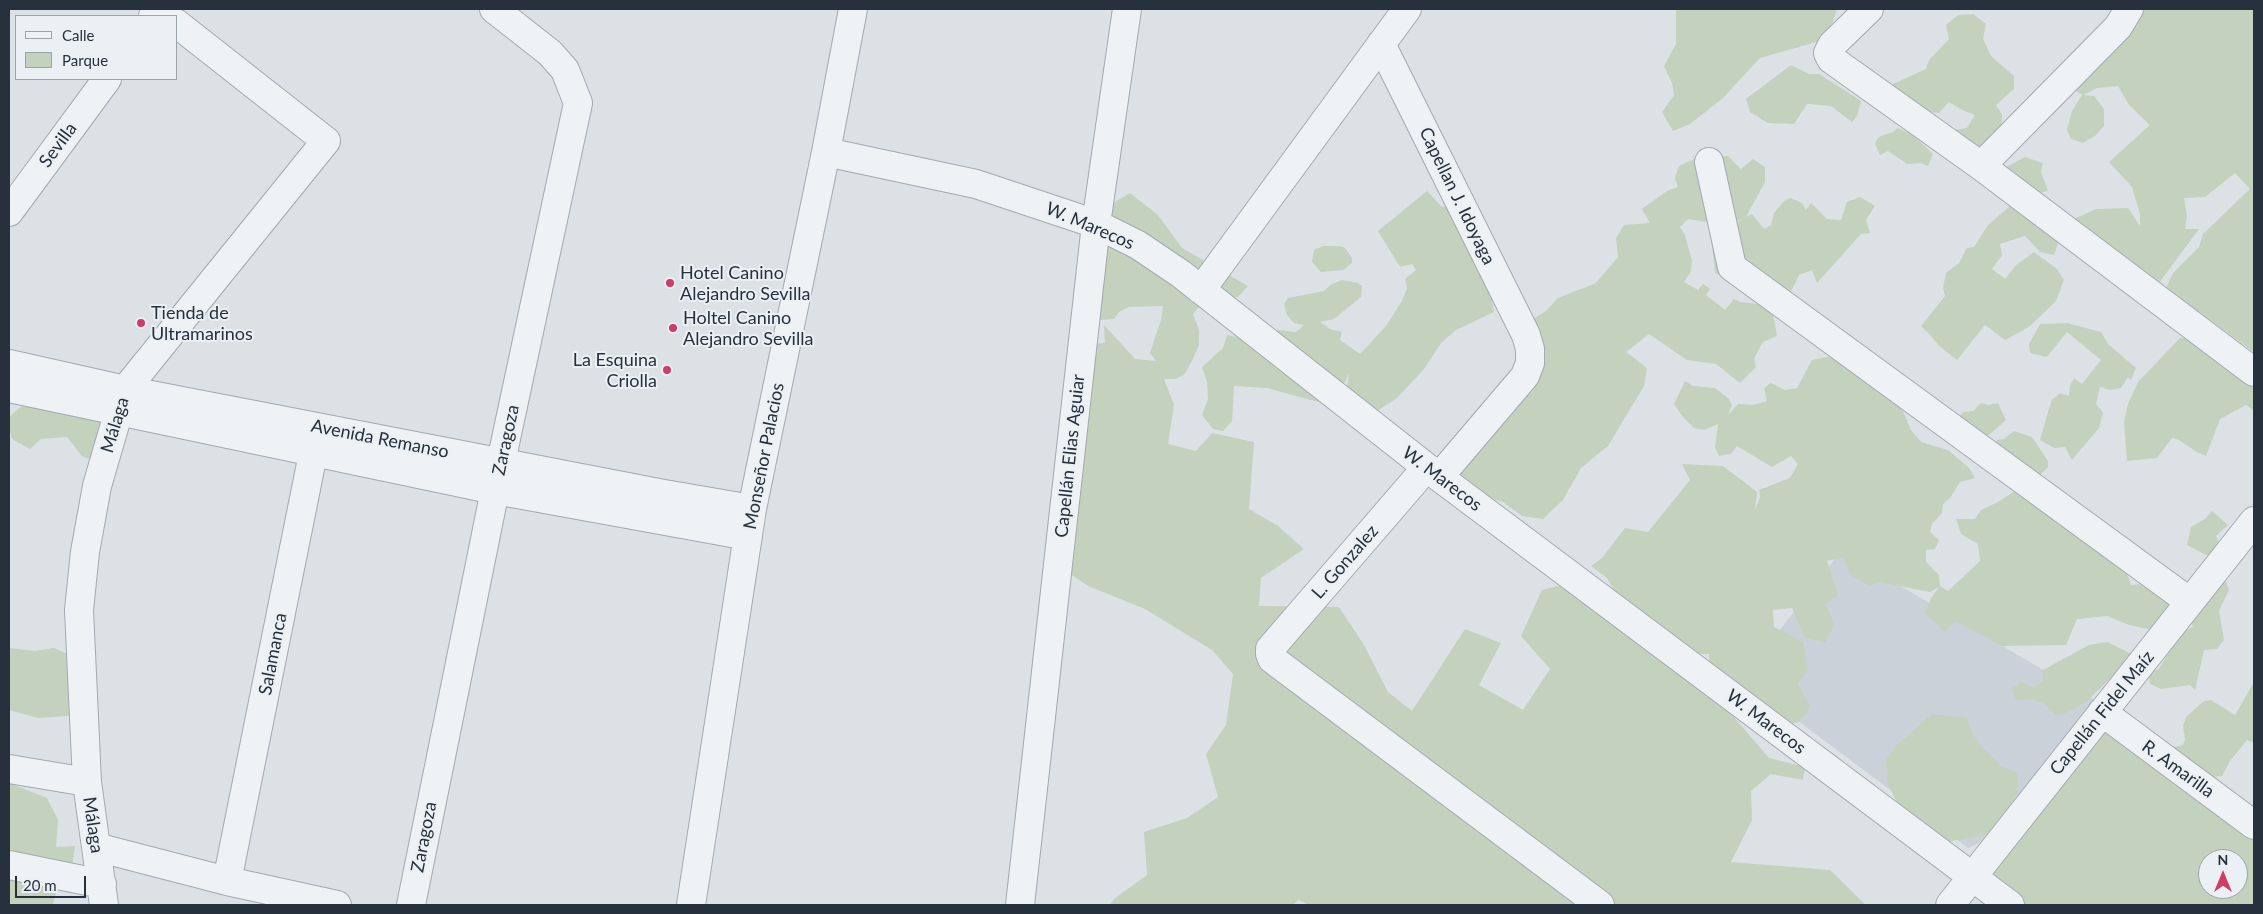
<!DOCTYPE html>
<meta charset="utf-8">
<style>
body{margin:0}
#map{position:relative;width:2263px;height:914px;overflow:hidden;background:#dce1e6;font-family:Lato,sans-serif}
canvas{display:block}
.frame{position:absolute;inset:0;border:10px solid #26313d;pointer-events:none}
.legend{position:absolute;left:15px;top:15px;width:162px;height:65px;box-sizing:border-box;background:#ebf0f4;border:1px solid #9ca4ab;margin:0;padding:6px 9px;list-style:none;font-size:15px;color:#26313d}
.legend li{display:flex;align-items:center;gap:10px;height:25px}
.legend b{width:25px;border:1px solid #9ca4ab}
.north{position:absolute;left:2198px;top:849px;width:50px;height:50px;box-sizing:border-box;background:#ebf0f4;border:1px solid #9ca4ab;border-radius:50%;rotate:0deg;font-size:14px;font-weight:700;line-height:20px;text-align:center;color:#26313d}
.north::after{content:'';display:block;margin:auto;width:18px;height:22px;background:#cf3d65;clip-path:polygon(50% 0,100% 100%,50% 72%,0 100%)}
.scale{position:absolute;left:15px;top:876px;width:71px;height:22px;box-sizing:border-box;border:2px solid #26313d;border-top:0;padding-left:6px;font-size:15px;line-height:18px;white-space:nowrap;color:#26313d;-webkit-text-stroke:4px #ebf0f4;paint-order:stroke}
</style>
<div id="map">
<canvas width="2263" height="914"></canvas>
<div class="frame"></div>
<ul class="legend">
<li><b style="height:6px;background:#eff2f5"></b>Calle</li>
<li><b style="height:14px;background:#c4d1bd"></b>Parque</li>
</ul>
<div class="north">N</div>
<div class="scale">20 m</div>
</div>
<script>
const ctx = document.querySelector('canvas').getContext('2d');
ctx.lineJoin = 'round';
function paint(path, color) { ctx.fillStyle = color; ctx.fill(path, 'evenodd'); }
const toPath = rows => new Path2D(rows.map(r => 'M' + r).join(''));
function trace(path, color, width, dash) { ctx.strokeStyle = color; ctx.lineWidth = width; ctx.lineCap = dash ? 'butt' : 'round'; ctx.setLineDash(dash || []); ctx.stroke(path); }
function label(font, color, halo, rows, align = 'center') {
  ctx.font = font + ' Lato,sans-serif'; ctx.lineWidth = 4; ctx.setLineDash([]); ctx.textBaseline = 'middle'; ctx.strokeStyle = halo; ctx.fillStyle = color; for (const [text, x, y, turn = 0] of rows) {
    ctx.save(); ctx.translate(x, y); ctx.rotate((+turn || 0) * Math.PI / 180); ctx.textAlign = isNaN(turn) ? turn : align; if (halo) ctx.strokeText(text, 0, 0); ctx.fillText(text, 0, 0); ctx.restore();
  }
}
paint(toPath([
 [1841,551,2103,705,1979,843,1968,848,1742,679]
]), '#cad1d8');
paint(toPath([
 [1676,9,1837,9,1831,27,1820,41,1760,58,1722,99,1690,124,1673,131,1662,112,1674,95,1672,83,1664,66,1676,44],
 [2128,9,2254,9,2254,352,2198,311,2163,295,2173,273,2199,247,2203,234,2250,189,2235,173,2205,197,2184,198,2187,216,2185,229,2199,229,2156,287,2072,220,2096,209,2128,208,2140,226,2140,214,2132,187,2109,162,2150,125,2129,105,2118,86,2097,88,2083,95,2094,96,2104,109,2104,126,2095,136,2083,143,2071,139,2067,130,2072,111,2082,95,2069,86],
 [1973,14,1986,24,1983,39,1991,56,2014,76,2014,89,1996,105,2002,115,2001,131,1980,149,1949,131,1967,128,1975,115,1962,110,1949,102,1939,113,1928,112,1895,101,1893,84,1926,69,1929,60,1949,39,1946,25,1958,15],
 [1791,65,1809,74,1819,74,1861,101,1857,116,1852,122,1831,106,1807,104,1794,124,1768,123,1750,112,1746,99],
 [1898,128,1914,136,1933,154,1928,166,1920,163,1907,164,1888,151,1880,155,1875,143,1879,137,1893,132],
 [1713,156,1728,156,1741,169,1753,159,1765,167,1765,182,1746,217,1752,214,1764,229,1771,225,1774,213,1784,201,1791,198,1802,203,1806,210,1811,203,1827,219,1841,220,1847,202,1860,197,1875,206,1866,220,1870,233,1861,234,1817,283,1812,270,1799,275,1788,298,1752,270,1748,260,1727,278,1715,273,1711,236,1742,219,1716,226,1708,222,1688,219,1680,227,1685,235,1692,261,1691,271,1684,282,1698,290,1703,284,1710,289,1706,295,1725,310,1734,299,1740,302,1758,304,1773,314,1777,336,1763,342,1754,358,1756,367,1740,383,1716,364,1687,360,1649,334,1626,352,1647,368,1644,386,1608,446,1581,468,1563,500,1543,519,1522,516,1503,502,1471,493,1459,477,1466,461,1515,405,1533,391,1539,367,1530,321,1546,311,1558,298,1596,283,1618,257,1616,238,1624,225,1650,223,1642,209,1667,191,1678,187,1675,178,1679,166,1694,159],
 [2025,157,2043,163,2041,172,2048,191,2032,195,2026,215,2035,225,2052,234,2058,244,2054,255,2040,252,2025,236,2000,244,2002,255,1992,269,2005,279,2016,265,2034,252,2057,269,2064,280,2056,301,2029,327,2005,340,1985,325,1957,360,1938,345,1933,338,1921,326,1945,296,1943,287,1946,273,1959,263,1967,248,1974,247,1988,225,2011,205,2001,170],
 [1427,191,1442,207,1455,205,1491,294,1494,312,1456,330,1441,343,1424,369,1397,398,1377,411,1361,403,1347,387,1349,373,1345,382,1329,391,1318,402,1267,388,1234,386,1232,421,1223,431,1213,429,1202,415,1208,399,1207,382,1202,367,1223,348,1227,335,1245,339,1278,330,1296,332,1304,325,1294,323,1287,315,1284,304,1288,298,1324,291,1332,284,1342,280,1358,283,1362,286,1361,297,1334,319,1320,322,1330,329,1342,332,1340,340,1360,354,1386,326,1402,301,1407,288,1405,279,1416,270,1412,264,1400,267,1378,231],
 [1130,193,1158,215,1182,248,1248,286,1238,297,1203,302,1193,314,1199,330,1199,345,1192,361,1184,375,1175,379,1164,379,1174,405,1168,444,1196,451,1212,433,1254,442,1249,509,1278,526,1304,549,1261,578,1259,606,1339,607,1364,645,1388,692,1412,711,1465,629,1501,643,1479,685,1523,710,1550,669,1521,636,1542,590,1577,581,1618,597,1607,578,1591,566,1602,558,1625,528,1648,532,1690,480,1682,464,1723,466,1757,492,1755,510,1760,497,1759,490,1790,478,1798,464,1791,456,1772,467,1737,446,1731,454,1719,456,1715,447,1718,424,1704,430,1694,428,1683,417,1674,404,1685,381,1693,386,1715,388,1728,398,1732,405,1728,415,1738,404,1753,405,1767,401,1764,388,1771,383,1785,390,1797,388,1812,360,1833,356,1887,393,1903,411,1911,430,1921,442,1948,450,1969,468,1975,478,1960,482,1950,498,1943,504,1942,513,1932,524,1930,532,1939,540,1935,549,1926,550,1926,562,1939,575,1940,586,1948,591,1980,561,1978,544,1961,534,1956,519,1975,519,1981,510,1998,502,2015,491,2119,550,2131,585,2145,584,2173,597,2168,611,2152,630,2129,625,2107,616,2077,619,2066,645,2002,646,1955,621,1945,632,1925,613,1931,598,1939,587,1930,592,1879,582,1869,586,1851,575,1843,557,1827,561,1838,595,1825,605,1835,624,1825,642,1805,638,1792,608,1773,610,1774,627,1803,642,1808,670,1798,684,1810,707,1799,722,1772,727,1727,709,1769,758,1805,767,1803,780,1771,774,1751,791,1752,820,1731,862,1830,870,1866,905,1308,905,1299,900,1292,905,1110,905,1114,899,1147,875,1144,832,1187,818,1218,797,1206,754,1226,725,1233,674,1212,650,1145,609,1088,586,1058,566,1079,378,1066,361,1082,345,1105,343,1104,325,1135,359,1156,361,1150,353,1161,320,1163,306,1129,307,1119,312,1114,319,1100,320,1092,304,1113,225,1110,205],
 [1688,654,1709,654,1710,670],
 [1323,246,1340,246,1345,248,1352,258,1352,263,1343,270,1321,272,1312,262,1314,250],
 [2067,323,2101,332,2108,344,2136,368,2131,380,2128,377,2121,388,2110,390,2100,387,2096,404,2103,413,2099,428,2072,460,2065,447,2054,448,2040,440,2047,415,2052,400,2060,393,2069,396,2070,386,2074,378,2082,384,2101,360,2067,332,2047,357,2030,353,2029,344,2040,324],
 [2180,338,2204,338,2254,381,2254,411,2246,405,2220,419,2206,456,2197,452,2179,440,2172,438,2157,458,2127,461,2124,422,2128,404,2138,382],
 [1981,403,1988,405,1998,403,2006,420,1990,434,1979,441,1955,420,1964,412,1973,411],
 [23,405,99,410,102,431,97,462,82,456,67,437,41,439,30,449,12,439,9,428,9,417],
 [2014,431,2032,437,2048,461,2048,467,2039,476,1992,447,1997,440,2004,439],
 [2212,511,2228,525,2216,536,2223,552,2210,557,2187,545,2191,527,2205,519],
 [2225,580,2229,590,2219,611,2224,640,2217,649,2204,650,2195,690,2190,685,2161,689,2150,684,2148,673,2159,669,2171,649,2169,637,2193,627,2187,614],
 [2107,642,2132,654,2117,672,2087,701,2070,711,2058,716,2043,703,2030,699,2016,700,2011,688,2021,682,2033,688,2043,682,2043,670,2089,645],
 [9,648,35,651,54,648,70,655,75,703,68,716,38,718,9,710],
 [2254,682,2254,743,2247,740,2230,761,2222,776,2213,777,2233,791,2234,810,2254,822,2254,905,1990,905,1990,853,2104,731,2167,749,2183,745,2185,739,2183,725,2187,716,2204,701,2211,700,2235,715],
 [2208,859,2238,859,2238,889,2208,889],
 [1932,714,1967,718,1973,735,1983,748,2001,766,2018,773,2017,794,2003,816,1986,835,1946,842,1900,808,1888,785,1886,760,1897,745],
 [9,783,47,798,58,820,56,847,75,846,72,868,9,858],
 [9,861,59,881,53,905,9,905]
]), '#c4d1bd');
const minor = toPath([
 [1869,9,1832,45,1828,53,1831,59,1981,166,2254,372],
 [153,16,158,9],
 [1381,44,1526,335,1530,349,1530,363,1525,376,1439,477],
 [826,152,976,184,1096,224,1138,245,1181,274,1439,477,2010,905],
 [1709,162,1732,267,2190,602],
 [1981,166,2118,27,2129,9],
 [9,212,107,79],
 [1201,290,1407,9],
 [9,364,125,390,664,494,752,509],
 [9,388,495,490,748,536],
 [1426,468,1270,649,1270,654,1272,659,1600,905],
 [2102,712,2254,825],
 [9,769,87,782],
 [96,847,227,881,337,905],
 [9,865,102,884],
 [227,881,317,434],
 [104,905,87,782,79,610,85,552,97,486,125,390,326,141,176,23],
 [411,905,495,490,578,103,565,70,550,53,494,9],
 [691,905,752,509,826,152,853,9],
 [1020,905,1096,224,1127,9],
 [1950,905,2254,521]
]);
trace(minor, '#a2a9b0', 30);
trace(minor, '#eff2f5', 28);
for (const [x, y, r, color] of [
 [670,283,5,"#cf3d65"],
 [141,323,5,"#cf3d65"],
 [673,328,5,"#cf3d65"],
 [667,370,5,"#cf3d65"]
]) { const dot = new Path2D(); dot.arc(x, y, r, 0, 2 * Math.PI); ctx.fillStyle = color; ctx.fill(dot); trace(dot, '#ebf0f4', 2); }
label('18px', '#26313d', '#ebf0f4', [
 ["Sevilla",58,145,-54],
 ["Capellan J. Idoyaga",1457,196,64],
 ["W. Marecos",1090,226,23],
 ["Málaga",115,425,-73],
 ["Avenida Remanso",380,439,11],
 ["Zaragoza",506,440,-78],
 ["Monseñor Palacios",764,456,-79],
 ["Capellán Elias Aguiar",1070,456,-84],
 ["W. Marecos",1442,479,37],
 ["L. Gonzalez",1345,562,-49],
 ["Salamanca",273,654,-79],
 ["Capellán Fidel Maíz",2102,713,-51],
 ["W. Marecos",1766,722,37],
 ["R. Amarilla",2178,769,36],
 ["Málaga",93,825,82],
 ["Zaragoza",424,837,-79]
]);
label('18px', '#26313d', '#ebf0f4', [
 ["Hotel Canino",680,273],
 ["Alejandro Sevilla",680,294],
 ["Tienda de",151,313],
 ["Ultramarinos",151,334],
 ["Holtel Canino",683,318],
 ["Alejandro Sevilla",683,339],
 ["La Esquina",657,360,"right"],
 ["Criolla",657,381,"right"]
], 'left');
</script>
